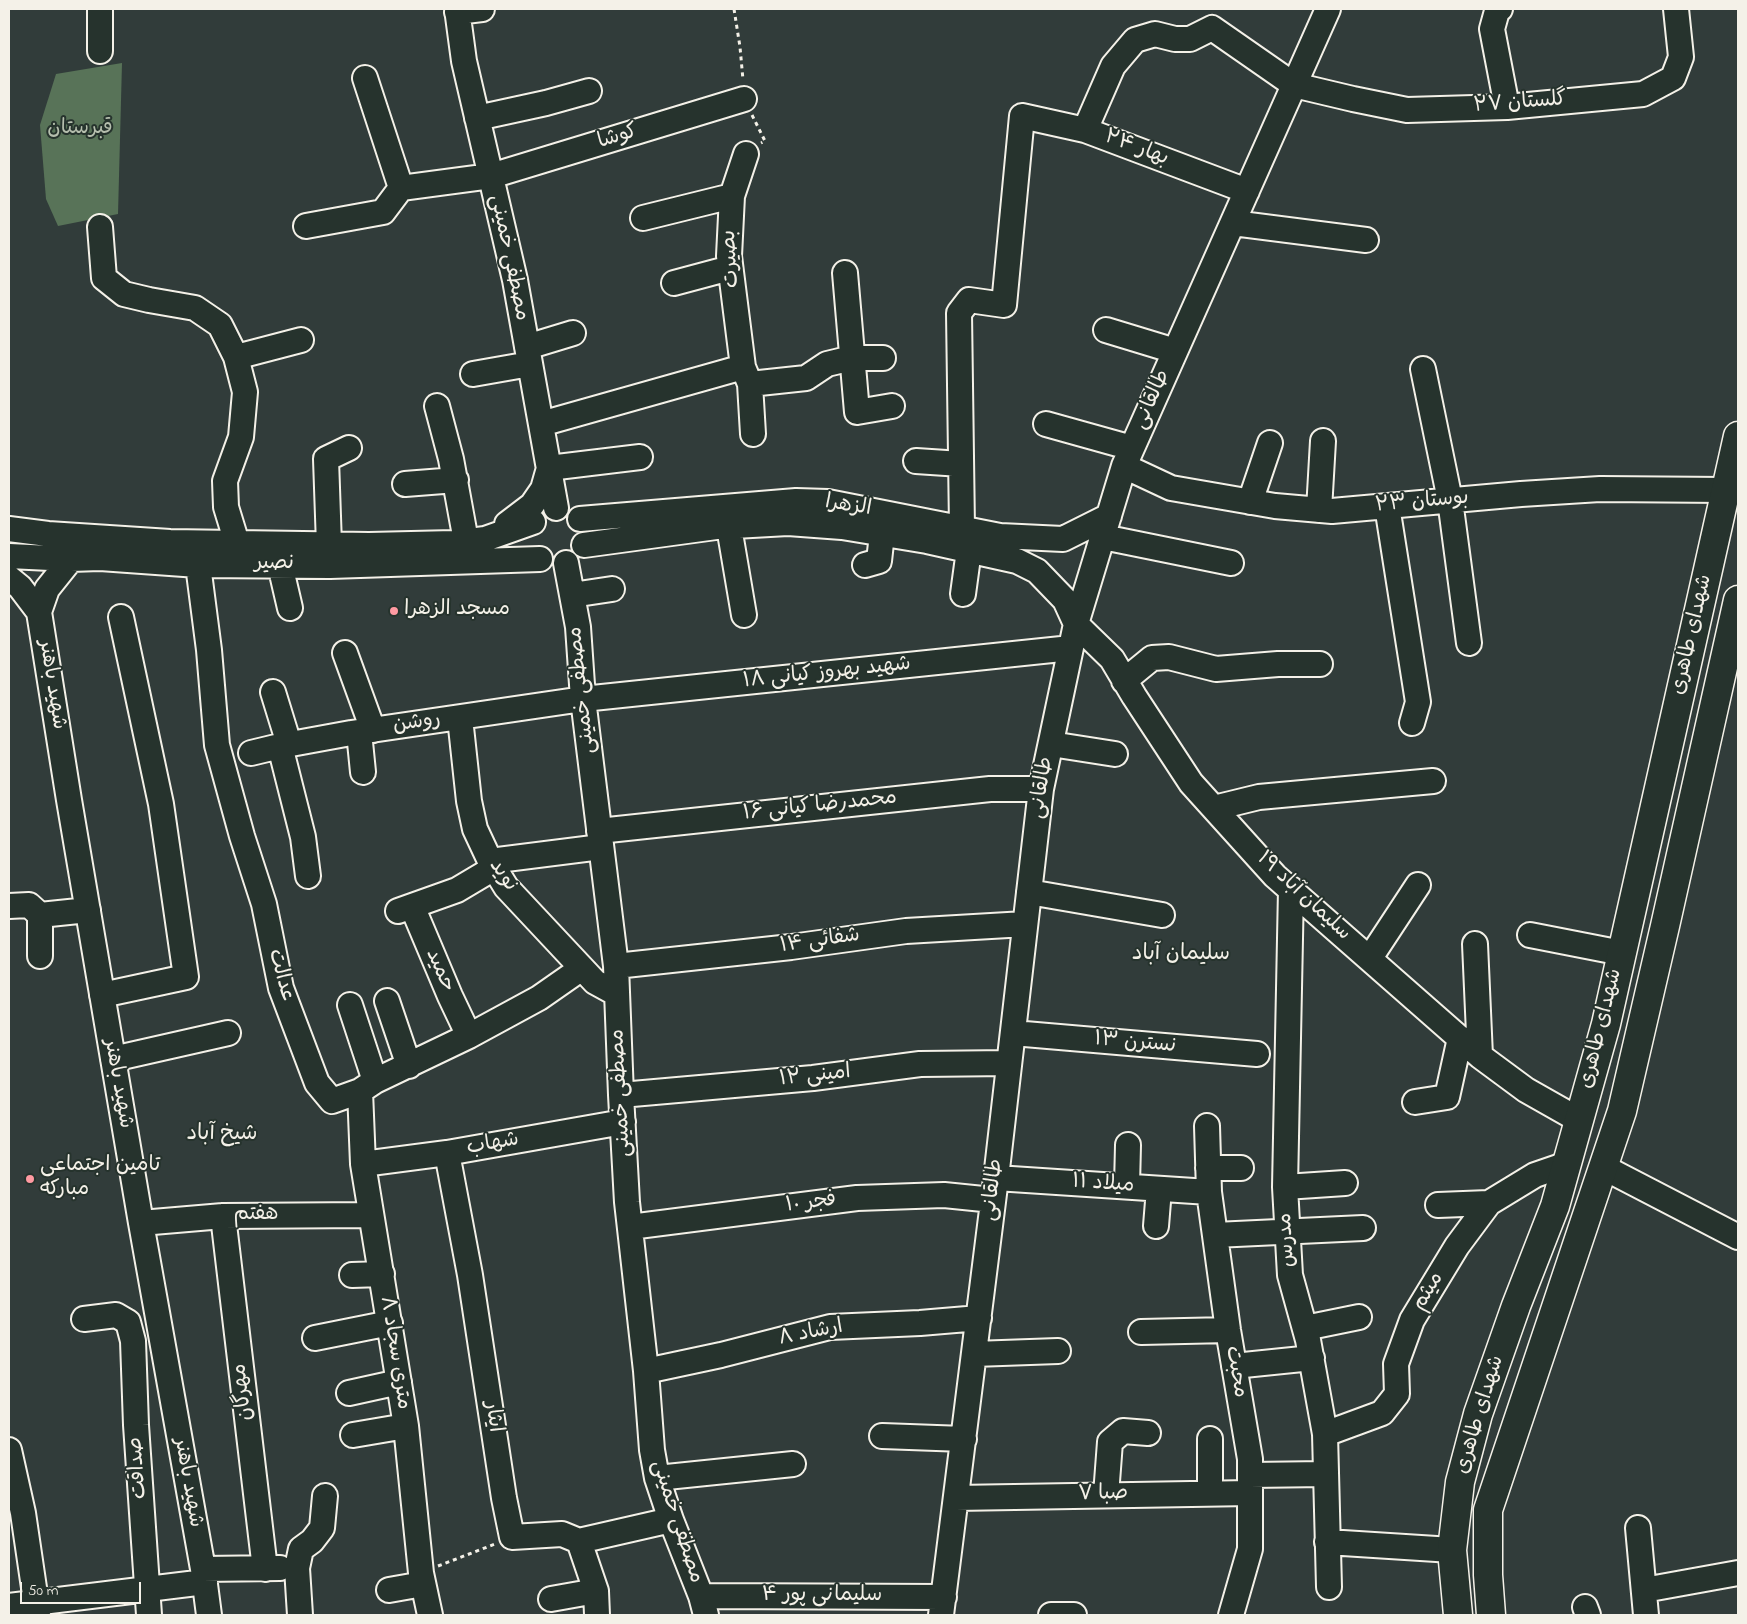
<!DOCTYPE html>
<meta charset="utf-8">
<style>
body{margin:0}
#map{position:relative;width:1747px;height:1624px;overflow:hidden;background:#313c3a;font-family:"Indie Flower",sans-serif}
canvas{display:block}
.frame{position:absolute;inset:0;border:10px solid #f4f1e8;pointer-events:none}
.scale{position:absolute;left:20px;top:1582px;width:121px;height:22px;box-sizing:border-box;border:2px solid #f4f1e8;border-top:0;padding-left:6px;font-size:15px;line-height:18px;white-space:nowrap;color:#f4f1e8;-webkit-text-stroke:4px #26332d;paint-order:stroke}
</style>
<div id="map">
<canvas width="1747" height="1624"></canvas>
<div class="frame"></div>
<div class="scale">50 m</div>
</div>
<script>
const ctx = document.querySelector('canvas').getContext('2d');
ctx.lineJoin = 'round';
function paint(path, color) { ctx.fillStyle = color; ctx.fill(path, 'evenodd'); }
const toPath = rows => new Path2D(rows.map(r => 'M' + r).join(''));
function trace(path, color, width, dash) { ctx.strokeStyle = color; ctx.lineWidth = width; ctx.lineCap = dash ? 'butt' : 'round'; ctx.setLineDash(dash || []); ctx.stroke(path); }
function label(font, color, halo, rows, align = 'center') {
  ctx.font = font + ' "Indie Flower","Playpen Sans Arabic",sans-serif'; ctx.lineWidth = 4; ctx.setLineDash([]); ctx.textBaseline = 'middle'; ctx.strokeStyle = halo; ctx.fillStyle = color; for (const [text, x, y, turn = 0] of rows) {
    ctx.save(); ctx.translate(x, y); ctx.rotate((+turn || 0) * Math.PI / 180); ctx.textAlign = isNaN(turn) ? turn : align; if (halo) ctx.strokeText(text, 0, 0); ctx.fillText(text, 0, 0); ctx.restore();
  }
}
paint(toPath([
 [122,63,118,214,58,226,46,199,40,125,56,74]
]), '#587358');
const minor = toPath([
 [100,9,100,51],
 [457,9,464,61,515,280,556,508],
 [1500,9,1497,11,1492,29,1507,107],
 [457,12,482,9],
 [365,78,401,188],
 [477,118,546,103,589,91],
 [1085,130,1113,66,1135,40,1155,34,1175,39,1190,39,1212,28,1294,85,1353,99,1407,110,1507,107,1643,94,1673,78,1681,57,1676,9],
 [746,154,732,196,729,256,743,367,750,384,753,434],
 [643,218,732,196],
 [1233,223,1366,240],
 [306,226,383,212,401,188,491,176,744,99],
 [100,227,104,278,124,294,149,300,195,308,220,325,236,357,245,392,241,437,225,481,226,507,237,543],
 [845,273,857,412,892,406],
 [674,283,730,268],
 [1106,330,1175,351],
 [527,347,573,333],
 [236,357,301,340],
 [1423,369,1450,500,1469,643],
 [473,374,530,364],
 [750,384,806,378,827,364,852,358,883,358],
 [437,406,451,459,466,541],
 [541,424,743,367],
 [1046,424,1132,448],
 [916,461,961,464],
 [1124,466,1171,488,1275,506,1332,511,1521,494,1600,489,1726,490],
 [405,484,456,480],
 [1250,502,1270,443],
 [1387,506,1418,702,1412,723],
 [1319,510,1323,441],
 [580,519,796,501,828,502,1000,536,1063,539,1109,516],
 [507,524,532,505,543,489,549,468,640,457],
 [729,527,744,615],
 [962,528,959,313,969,300,1004,305,1022,116,1085,130,1247,191],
 [9,529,48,534,170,542,369,545,454,543,485,539,533,522],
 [1103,537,1231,563],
 [329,545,326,459,349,448],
 [584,545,716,527,788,523,842,527,927,541,1017,561,1037,571,1065,600,1076,624,1112,659,1134,696,1191,783,1275,876,1480,1056,1526,1090,1579,1120],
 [9,556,71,559,100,558,198,565,330,566,540,559],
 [71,559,47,589,39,612,69,800,141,1223,203,1569,209,1615],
 [566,563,578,627,583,699,616,966,621,1095,627,1202,646,1371,652,1450,657,1478,671,1520,701,1596,706,1615],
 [198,565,209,650,217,745,242,836,264,904,281,988,317,1083,332,1101,360,1091,375,1081,469,1036,539,998,582,968],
 [280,565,290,608],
 [865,565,879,561,882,534],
 [9,578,20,587,39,612],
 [963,594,969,550],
 [572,595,612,589],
 [345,653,373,730],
 [1124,681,1152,658,1169,657,1216,669,1278,664,1320,664],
 [273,692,289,744],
 [460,718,469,801,475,829,490,861,506,887,595,982,617,994],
 [359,732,363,772],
 [1051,744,1115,754],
 [280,746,303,837,308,876],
 [251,753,280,746,351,733,583,699,1071,648],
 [1214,808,1259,797,1433,781],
 [599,831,990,789,1041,789],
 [490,861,601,847],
 [1291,889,1285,1187,1290,1275,1308,1340,1325,1434,1329,1587],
 [1029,892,1162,915],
 [9,906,29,905,40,915,88,910],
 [412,906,450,996,469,1036],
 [398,911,457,890,494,868],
 [1530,935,1622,953],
 [1475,944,1480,1056],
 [40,956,40,915],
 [1370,958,1418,885],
 [616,966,791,947,906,931,1025,924],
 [102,995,186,977,161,804,121,617],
 [387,1001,409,1066],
 [350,1005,375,1081],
 [1013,1033,1257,1054],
 [113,1059,228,1033],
 [360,1091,363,1164,406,1426,421,1573,430,1615],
 [621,1095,813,1078,920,1064,1009,1063],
 [1415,1102,1447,1097,1460,1038],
 [1207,1126,1209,1192,1228,1330,1250,1459,1250,1549,1231,1615],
 [447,1153,470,1275,504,1498,512,1537,562,1534,579,1541,596,1591,597,1615],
 [363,1164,447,1153,623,1122],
 [1603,1167,1738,1237],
 [1208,1168,1241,1168],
 [996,1178,1209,1192],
 [1127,1186,1128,1145],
 [1285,1187,1345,1183],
 [1438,1205,1489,1203],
 [223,1216,265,1569],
 [141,1223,223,1216,370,1215],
 [1156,1226,1159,1189],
 [630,1227,857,1198,944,1195,993,1200],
 [1215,1235,1363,1228],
 [352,1275,382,1274],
 [84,1319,116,1315,128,1322,133,1341,136,1425,149,1615],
 [1305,1328,1359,1317],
 [1141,1332,1228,1330],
 [315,1338,390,1323],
 [974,1354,1058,1351],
 [1234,1366,1312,1358],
 [646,1371,721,1355,830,1327,920,1323,979,1318],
 [349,1393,399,1382],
 [1325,1434,1382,1413,1397,1394,1396,1364,1412,1320,1457,1246,1489,1203,1535,1175,1567,1164],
 [353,1435,406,1426],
 [882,1436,964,1439],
 [9,1450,23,1513,38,1615],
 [1250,1475,1325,1474],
 [657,1478,793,1464],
 [1210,1493,1210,1439],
 [1106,1495,1110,1442,1123,1431,1148,1433],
 [956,1498,1250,1493],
 [1638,1528,1646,1615],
 [579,1541,671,1520],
 [1327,1542,1452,1550],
 [203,1569,280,1568],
 [389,1590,423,1584],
 [1644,1590,1738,1573],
 [701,1596,944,1597],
 [551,1599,596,1591],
 [9,1606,205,1582],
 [1585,1607,1588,1615],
 [300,1615,297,1568,301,1549,312,1541,322,1528,325,1496],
 [941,1615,996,1178,1041,789,1076,624,1124,466,1328,9],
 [1051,1615,1074,1615]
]);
const major = toPath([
 [1458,1615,1452,1550,1460,1482,1478,1414,1516,1306,1555,1206,1606,1024,1738,436],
 [1491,1615,1488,1575,1488,1510,1622,1111,1665,926,1738,600]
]);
trace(minor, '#f4f1e8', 28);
trace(major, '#f4f1e8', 31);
trace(toPath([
 [734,9,740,47,743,80],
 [752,115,765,141,761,143],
 [438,1566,495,1544]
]), '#f4f1e8', 3, [4, 4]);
trace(minor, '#26332d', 24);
trace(major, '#26332d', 28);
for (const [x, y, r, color] of [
 [394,611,5,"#ff9aa2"],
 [30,1179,5,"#ff9aa2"]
]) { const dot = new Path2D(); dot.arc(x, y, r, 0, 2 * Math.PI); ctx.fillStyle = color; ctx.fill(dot); trace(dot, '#26332d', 2); }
label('21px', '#f4f1e8', '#26332d', [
 ["گلستان ۲۷",1520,104,-4],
 ["کوشا",618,138,-17],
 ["بهار ۲۴",1136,149,21],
 ["مصطفی خمینی",508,258,78],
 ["بصیرت",732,259,-93],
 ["طالقانی",1153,400,-66],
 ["بوستان ۲۳",1422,503,-5],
 ["الزهرا",848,507,9],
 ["نصیر",274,565],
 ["شهدای طاهری",1693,635,-77],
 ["شهید بهروز کیانی ۱۸",827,674,-6],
 ["شهید باهنر",51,685,81],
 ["مصطفی خمینی",583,690,-96],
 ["روشن",417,724,-8],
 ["طالقانی",1043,788,-81],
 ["محمدرضا کیانی ۱۶",820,807,-6],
 ["نوید",502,876,56],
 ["سلیمان آباد ۱۹",1303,897,43],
 ["شفائی ۱۴",820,942,-8],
 ["حمید",439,971,67],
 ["عدالت",280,976,75],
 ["شهدای طاهری",1602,1029,-76],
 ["نسترن ۱۳",1135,1044,5],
 ["امینی ۱۲",815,1077,-6],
 ["شهید باهنر",117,1084,80],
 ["مصطفی خمینی",622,1093,-93],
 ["شهاب",493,1145,-10],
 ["میلاد ۱۱",1103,1185,4],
 ["طالقانی",994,1190,-83],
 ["فجر ۱۰",811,1204,-7],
 ["هفتم",256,1216],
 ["مدرس",1288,1240,-94],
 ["میثم",1429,1292,-59],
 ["ارشاد ۸",811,1334,-11],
 ["۸ متری سجاد",394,1353,81],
 ["محبت",1235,1372,80],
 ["مهرگان",244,1392,-97],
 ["شهدای طاهری",1481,1415,-73],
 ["ایثار",492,1417,82],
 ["صداقت",139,1468,-94],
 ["شهید باهنر",187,1483,80],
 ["صبا ۷",1103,1495,-1],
 ["مصطفی خمینی",676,1522,72],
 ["سلیمانی پور ۴",822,1597]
]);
label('21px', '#b6bfae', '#26332d', [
 ["قبرستان",80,130]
]);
label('21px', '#f4f1e8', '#26332d', [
 ["مسجد الزهرا",404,611],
 ["تامین اجتماعی",40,1167],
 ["مبارکه",40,1191]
], 'left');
label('22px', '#f4f1e8', '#26332d', [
 ["سلیمان آباد",1181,955],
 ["شیخ آباد",222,1135]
]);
</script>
